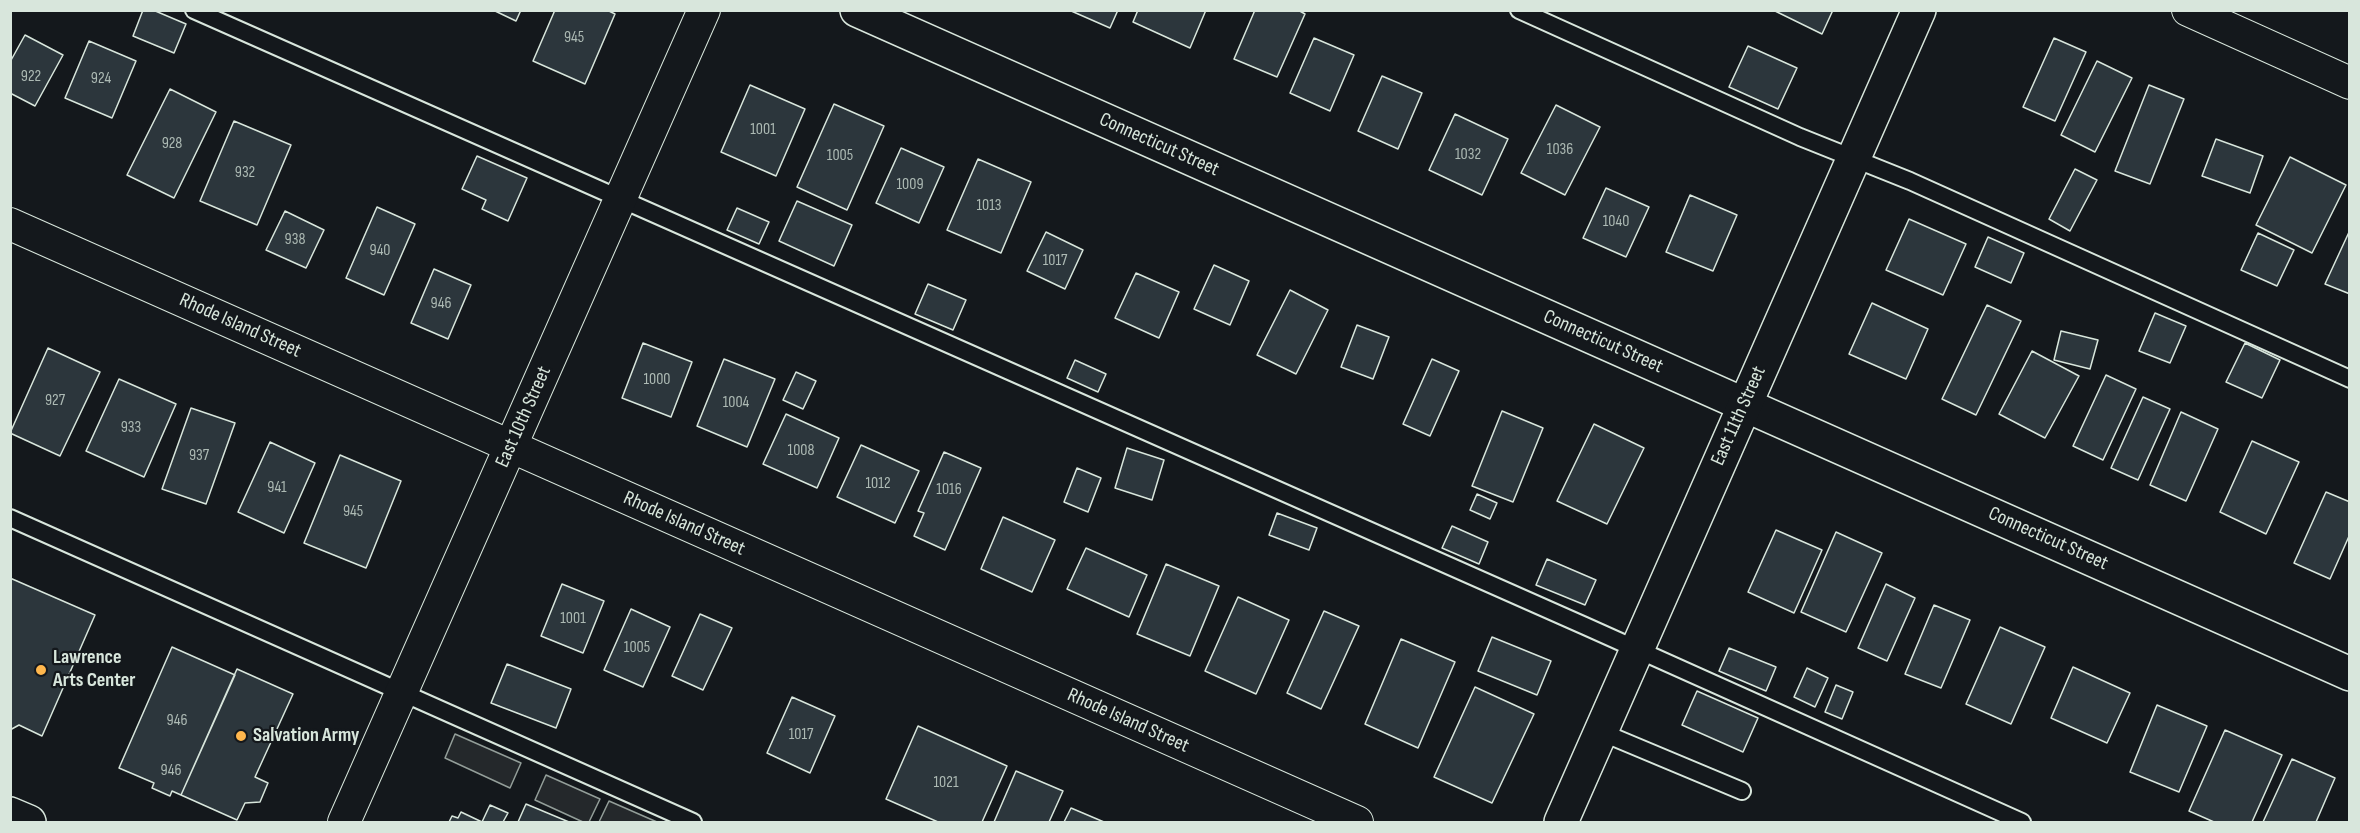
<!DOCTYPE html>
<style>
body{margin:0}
#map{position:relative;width:2360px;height:833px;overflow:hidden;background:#14181c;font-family:"Sofia Sans Condensed",sans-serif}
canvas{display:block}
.frame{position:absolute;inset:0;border:12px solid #d8e6dc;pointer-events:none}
</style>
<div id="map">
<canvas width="2360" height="833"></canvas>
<div class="frame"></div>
</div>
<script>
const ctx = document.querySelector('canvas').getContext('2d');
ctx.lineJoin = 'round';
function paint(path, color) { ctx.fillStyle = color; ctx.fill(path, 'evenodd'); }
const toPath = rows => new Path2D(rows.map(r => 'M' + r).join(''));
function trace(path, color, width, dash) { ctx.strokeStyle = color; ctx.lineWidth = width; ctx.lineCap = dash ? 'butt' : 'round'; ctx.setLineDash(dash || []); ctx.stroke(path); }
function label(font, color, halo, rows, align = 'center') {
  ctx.font = font + ' "Sofia Sans Condensed",sans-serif'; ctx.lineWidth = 4.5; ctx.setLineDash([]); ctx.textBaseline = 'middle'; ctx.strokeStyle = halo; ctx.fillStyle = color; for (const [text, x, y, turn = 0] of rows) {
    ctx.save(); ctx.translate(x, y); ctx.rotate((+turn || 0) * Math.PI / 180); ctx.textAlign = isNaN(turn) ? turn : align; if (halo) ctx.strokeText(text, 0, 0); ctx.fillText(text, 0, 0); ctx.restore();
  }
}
const parking = toPath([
 [455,734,521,763,510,788,445,758,455,734],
 [546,775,600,799,589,822,583,822,535,800,546,775],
 [609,801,657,822,599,822,609,801]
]);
paint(parking, '#24282b');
trace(parking, '#939e99', 1.5);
const building = toPath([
 [143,10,153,10,186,24,174,53,133,36,143,10],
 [493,10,521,10,516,21,493,10],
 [555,10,607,10,615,14,585,84,533,61,555,10],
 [1069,10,1118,10,1110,28,1069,10],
 [1138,10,1206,10,1190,48,1133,22,1138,10],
 [1255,10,1298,10,1305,14,1277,77,1234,59,1255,10],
 [1773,10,1833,10,1822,34,1773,10],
 [25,35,63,55,35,106,10,93,10,62,25,35],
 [1314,38,1354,55,1330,111,1290,93,1314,38],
 [2054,38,2086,52,2055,121,2023,107,2054,38],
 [89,41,136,61,112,118,65,98,89,41],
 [1748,46,1797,68,1778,109,1729,87,1748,46],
 [2097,61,2132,78,2095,152,2061,135,2097,61],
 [1382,76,1422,93,1398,149,1358,131,1382,76],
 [750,85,805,109,776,176,721,152,750,85],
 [2149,85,2184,99,2150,184,2115,171,2149,85],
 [170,89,216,112,174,198,127,175,170,89],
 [834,104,884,126,847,210,797,187,834,104],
 [1556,105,1600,127,1565,195,1521,173,1556,105],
 [1455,114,1508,139,1482,195,1429,170,1455,114],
 [234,121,291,145,257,225,200,201,234,121],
 [2216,139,2263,156,2250,193,2202,176,2216,139],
 [901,148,944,167,919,223,876,203,901,148],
 [477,156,527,178,508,221,482,209,486,200,462,189,477,156],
 [2290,157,2346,185,2312,253,2256,225,2290,157],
 [978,159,1031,182,1001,253,947,230,978,159],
 [2075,169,2097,180,2070,231,2049,219,2075,169],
 [1606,188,1649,207,1626,257,1583,238,1606,188],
 [1690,195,1737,215,1713,271,1666,252,1690,195],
 [797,201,852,225,834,266,779,241,797,201],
 [377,207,415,224,384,295,346,278,377,207],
 [737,208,769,222,759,244,727,230,737,208],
 [285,211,324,230,306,268,266,250,285,211],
 [1909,219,1966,244,1943,295,1886,270,1909,219],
 [2350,230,2350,294,2325,284,2350,230],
 [1046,232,1083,250,1065,289,1027,271,1046,232],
 [2258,233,2294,250,2277,286,2241,270,2258,233],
 [1988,237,2024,253,2011,283,1975,267,1988,237],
 [1214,265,1249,281,1230,325,1194,309,1214,265],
 [434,269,471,285,448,339,411,323,434,269],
 [1136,273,1179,292,1159,338,1115,318,1136,273],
 [928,284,966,300,953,330,915,314,928,284],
 [1290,290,1328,310,1296,374,1257,355,1290,290],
 [1872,303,1928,329,1906,379,1849,354,1872,303],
 [1987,305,2021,321,1976,415,1942,399,1987,305],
 [2155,313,2186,326,2170,363,2139,351,2155,313],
 [1357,325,1389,337,1373,379,1341,367,1357,325],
 [2061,331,2098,340,2090,369,2054,360,2061,331],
 [643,343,692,362,671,417,622,398,643,343],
 [2245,343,2280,360,2262,398,2226,382,2245,343],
 [48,348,100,372,60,456,10,433,48,348],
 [2032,351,2079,376,2045,438,1999,414,2032,351],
 [724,359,775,379,747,447,697,426,724,359],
 [1432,359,1459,371,1430,436,1403,424,1432,359],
 [1075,360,1106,374,1098,392,1067,378,1075,360],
 [796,372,816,381,803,409,783,400,796,372],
 [2106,375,2136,389,2103,460,2073,446,2106,375],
 [119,379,176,404,144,477,86,451,119,379],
 [2143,397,2170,409,2138,480,2111,468,2143,397],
 [191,408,235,423,206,504,162,489,191,408],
 [1502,411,1543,428,1513,502,1472,486,1502,411],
 [2181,412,2218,429,2186,501,2150,485,2181,412],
 [786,414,839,438,817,488,763,464,786,414],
 [1594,424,1644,448,1607,524,1557,501,1594,424],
 [2252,441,2299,462,2266,534,2220,512,2252,441],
 [270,442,315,463,284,533,238,512,270,442],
 [861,445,919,471,895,523,837,497,861,445],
 [1127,448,1164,460,1152,500,1115,488,1127,448],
 [944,452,981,468,945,550,914,536,924,513,918,511,944,452],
 [340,455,401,481,366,568,304,543,340,455],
 [1077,468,1101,478,1088,512,1064,502,1077,468],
 [2326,492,2350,502,2350,534,2330,579,2294,563,2326,492],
 [1477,494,1497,503,1490,519,1470,510,1477,494],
 [1277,513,1317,528,1309,550,1269,535,1277,513],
 [1003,517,1055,540,1032,592,981,569,1003,517],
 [1452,526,1488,542,1479,564,1442,548,1452,526],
 [1776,530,1822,550,1794,613,1748,592,1776,530],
 [1836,532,1882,553,1846,632,1801,612,1836,532],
 [1086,548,1147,575,1129,617,1067,589,1086,548],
 [1547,559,1596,580,1585,605,1536,585,1547,559],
 [1166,564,1219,586,1190,656,1137,634,1166,564],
 [10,578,95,615,42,736,19,725,10,730,10,578],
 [562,584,604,601,583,653,541,636,562,584],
 [1886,584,1915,598,1887,661,1858,648,1886,584],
 [1238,597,1289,620,1256,694,1205,671,1238,597],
 [1934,605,1970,620,1941,688,1905,674,1934,605],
 [631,609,670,627,643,687,604,670,631,609],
 [1324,611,1359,626,1321,709,1287,693,1324,611],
 [700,614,732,628,703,690,672,676,700,614],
 [2000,627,2045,647,2011,724,1966,704,2000,627],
 [1492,637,1551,661,1537,695,1478,671,1492,637],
 [1401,639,1455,662,1418,748,1365,724,1401,639],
 [172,647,235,675,181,795,172,791,170,796,152,788,154,783,119,768,172,647],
 [1729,648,1776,667,1766,691,1719,671,1729,648],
 [507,664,571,689,556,728,491,703,507,664],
 [2073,667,2130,693,2107,743,2051,718,2073,667],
 [1807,668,1828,678,1815,707,1794,697,1807,668],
 [237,669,293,694,255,777,268,783,260,802,245,803,237,820,181,795,237,669],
 [1836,685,1853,692,1842,719,1825,712,1836,685],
 [1475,687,1534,714,1492,803,1434,777,1475,687],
 [1697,691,1758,718,1743,752,1682,725,1697,691],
 [792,697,835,716,810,773,767,753,792,697],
 [2157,705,2207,726,2179,792,2130,772,2157,705],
 [918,726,1007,766,982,822,938,822,886,799,918,726],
 [2225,730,2282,755,2252,822,2214,822,2189,811,2225,730],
 [2292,759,2335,778,2316,822,2263,822,2292,759],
 [1016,771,1063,791,1049,822,994,822,1016,771],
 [526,804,569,822,518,822,526,804],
 [490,805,508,813,503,822,449,822,452,816,458,818,461,812,482,822,490,805],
 [1071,808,1104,822,1064,822,1071,808]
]);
paint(building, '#2c363c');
trace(building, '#d8e6dc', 1.5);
const service = toPath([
 [194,10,1585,626,2022,822],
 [1519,10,1800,137,1910,181,2350,379],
 [10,518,693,822],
 [1601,732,1742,791]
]);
const minor = toPath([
 [2188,10,2350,83],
 [10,224,1357,822],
 [344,822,704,10]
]);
const tertiary = toPath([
 [857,10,2350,674],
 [10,814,29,822]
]);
const secondary = toPath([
 [1561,822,1919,10]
]);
trace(service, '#d8e6dc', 20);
trace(minor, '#d8e6dc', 34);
trace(tertiary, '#d8e6dc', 36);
trace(secondary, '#d8e6dc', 36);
trace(service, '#14181c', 16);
trace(minor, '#14181c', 32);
trace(tertiary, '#14181c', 33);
trace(secondary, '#14181c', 33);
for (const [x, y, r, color] of [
 [41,670,6,"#ffb74d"],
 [241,736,6,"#ffb74d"]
]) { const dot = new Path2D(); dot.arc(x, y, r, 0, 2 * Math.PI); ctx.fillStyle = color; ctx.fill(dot); trace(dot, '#14181c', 2); }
label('16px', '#adbab4', null, [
 ["945",574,38],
 ["922",31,77],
 ["924",101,79],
 ["1001",763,130],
 ["928",172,144],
 ["1036",1560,150],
 ["1032",1468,155],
 ["1005",840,156],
 ["932",245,173],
 ["1009",910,185],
 ["1013",989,206],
 ["1040",1616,222],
 ["938",295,240],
 ["940",380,251],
 ["1017",1055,261],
 ["946",441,304],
 ["1000",657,380],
 ["927",55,401],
 ["1004",736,403],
 ["933",131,428],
 ["1008",801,451],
 ["937",199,456],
 ["1012",878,484],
 ["941",277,488],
 ["1016",949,490],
 ["945",353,512],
 ["1001",573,619],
 ["1005",637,648],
 ["946",177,721],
 ["1017",801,735],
 ["946",171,771],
 ["1021",946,783]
]);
label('20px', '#d8e6dc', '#14181c', [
 ["Connecticut Street",1159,145,24],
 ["Rhode Island Street",240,326,24],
 ["Connecticut Street",1603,342,24],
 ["East 11th Street",1739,416,-66],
 ["East 10th Street",524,417,-66],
 ["Rhode Island Street",684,524,24],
 ["Connecticut Street",2048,539,24],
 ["Rhode Island Street",1128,721,24]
]);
label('bold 20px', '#d8e6dc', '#14181c', [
 ["Lawrence",53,658],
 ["Arts Center",53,681],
 ["Salvation Army",253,736]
], 'left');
</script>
